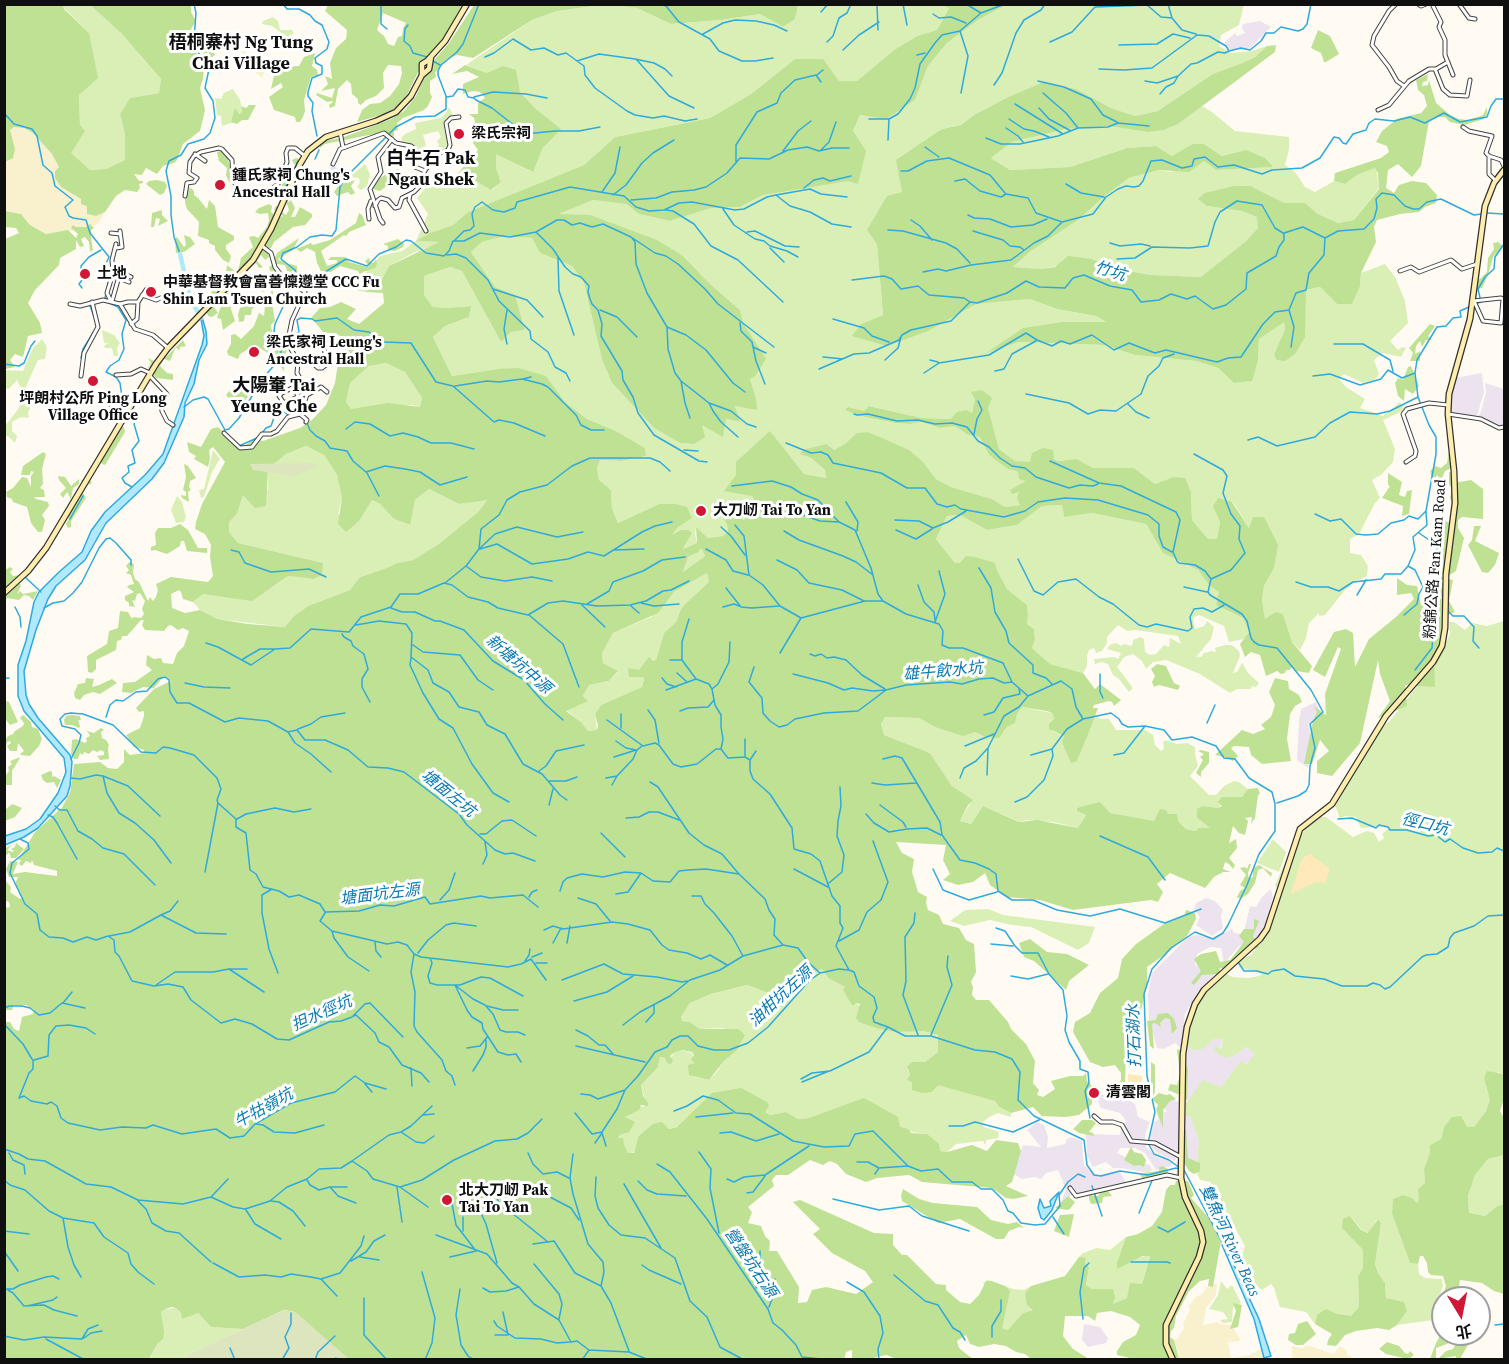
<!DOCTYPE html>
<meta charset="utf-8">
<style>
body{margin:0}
#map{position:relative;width:1509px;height:1364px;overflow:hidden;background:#fffbf2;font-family:"Source Serif 4","Noto Sans TC",serif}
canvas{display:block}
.frame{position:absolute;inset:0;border:6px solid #0f0f0f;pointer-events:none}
.north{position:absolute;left:1431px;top:1286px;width:60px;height:60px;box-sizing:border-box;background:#fff;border:2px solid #9f9f9f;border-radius:50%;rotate:170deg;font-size:16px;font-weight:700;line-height:24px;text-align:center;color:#0f0f0f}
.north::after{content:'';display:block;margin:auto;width:21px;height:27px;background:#d01735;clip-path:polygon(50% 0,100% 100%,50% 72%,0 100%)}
</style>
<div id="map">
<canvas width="1509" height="1364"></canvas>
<div class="frame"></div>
<div class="north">北</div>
</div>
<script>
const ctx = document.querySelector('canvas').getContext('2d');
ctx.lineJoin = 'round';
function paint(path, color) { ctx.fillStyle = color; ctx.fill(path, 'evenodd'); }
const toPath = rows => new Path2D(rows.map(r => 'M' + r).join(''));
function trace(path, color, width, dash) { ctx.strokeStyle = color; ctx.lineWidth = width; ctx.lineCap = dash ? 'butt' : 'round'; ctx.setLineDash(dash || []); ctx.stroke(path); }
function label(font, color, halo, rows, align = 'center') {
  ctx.font = font + ' "Source Serif 4","Noto Sans TC",serif'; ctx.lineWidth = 6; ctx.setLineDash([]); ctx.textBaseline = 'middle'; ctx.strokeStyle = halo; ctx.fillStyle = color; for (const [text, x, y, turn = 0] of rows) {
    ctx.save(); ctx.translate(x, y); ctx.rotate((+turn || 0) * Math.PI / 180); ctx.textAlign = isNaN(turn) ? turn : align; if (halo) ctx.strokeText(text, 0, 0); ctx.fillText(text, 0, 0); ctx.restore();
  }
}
paint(toPath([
 [1260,21,1271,27,1250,48,1230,50,1224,43,1235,33,1237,36,1245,33,1242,28,1243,24],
 [333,165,347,176,337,187,325,176],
 [1482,373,1484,393,1477,415,1473,417,1451,414,1450,399,1455,378],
 [1485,383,1504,389,1504,426,1499,427,1476,418,1480,414,1486,393],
 [1316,702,1320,715,1308,724,1312,744,1308,768,1297,760,1299,720,1301,709],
 [1271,889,1273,897,1265,925,1258,938,1239,946,1224,964,1221,948,1210,947,1197,954,1195,965,1219,970,1197,993,1185,1014,1181,1048,1175,1043,1164,1049,1157,1048,1149,1020,1148,994,1152,973,1188,937,1197,935,1214,939,1232,929,1234,933,1242,934,1245,927,1250,906,1256,907,1262,897],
 [1206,898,1215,901,1223,910,1221,916,1223,928,1212,936,1196,925,1200,917,1194,910,1196,903],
 [1213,1039,1223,1039,1220,1049,1215,1051,1235,1055,1246,1047,1256,1054,1249,1063,1245,1064,1241,1062,1221,1087,1185,1102,1187,1046,1193,1050,1207,1046],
 [1109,1094,1126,1098,1135,1104,1138,1117,1150,1122,1145,1135,1146,1147,1157,1157,1173,1162,1171,1166,1156,1170,1145,1153,1135,1148,1120,1148,1117,1153,1134,1161,1150,1165,1152,1170,1149,1173,1122,1168,1113,1168,1106,1162,1093,1167,1087,1156,1087,1140,1085,1134,1120,1135,1121,1128,1126,1121,1120,1113,1101,1108,1098,1102,1101,1095],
 [1170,1099,1179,1102,1180,1154,1159,1142,1150,1140,1154,1122,1158,1120,1157,1113,1167,1112,1164,1107],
 [1190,1115,1199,1141,1197,1161,1184,1161,1185,1116],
 [1037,1122,1044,1125,1048,1137,1047,1148,1065,1144,1067,1139,1071,1137,1082,1141,1084,1165,1091,1172,1098,1175,1119,1171,1128,1185,1076,1196,1073,1194,1061,1203,1066,1189,1058,1170,1046,1173,1041,1179,1035,1177,1022,1179,1012,1173,1023,1145,1041,1147,1027,1130],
 [1151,1143,1176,1156,1175,1161,1158,1153,1152,1148],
 [1084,1324,1100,1327,1108,1338,1106,1343,1088,1347,1082,1340]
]), '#ece3ef');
paint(toPath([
 [241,50,251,55,262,67,264,73,262,78,241,60,241,58,244,55],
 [14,127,24,128,33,133,52,154,60,167,55,171,61,187,81,199,96,216,105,212,98,224,84,229,46,234,30,225,21,214,5,211,4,162,13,158,10,130],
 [1214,1284,1217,1284,1217,1286,1216,1295,1206,1308,1203,1325,1218,1322,1219,1324,1232,1325,1241,1341,1228,1342,1231,1358,1250,1355,1262,1348,1264,1359,1180,1359,1174,1340,1178,1338,1184,1328,1183,1324,1190,1310,1188,1306,1197,1296,1201,1295,1208,1286,1213,1287],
 [1308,1345,1333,1354,1340,1346,1347,1351,1347,1355,1350,1355,1352,1359,1292,1359,1292,1346,1302,1348]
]), '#f9f0ce');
paint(toPath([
 [616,4,637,8,671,24,721,20,760,14,783,27,795,19,798,5,942,4,949,8,937,30,917,36,894,50,857,81,839,81,795,59,751,94,710,118,615,137,584,165,468,212,453,225,430,233,417,241,441,242,413,253,389,266,379,285,365,292,351,289,346,279,365,273,380,256,402,251,416,241,428,214,417,198,432,180,445,184,460,171,492,190,501,182,496,168,496,153,532,172,541,150,560,129,536,109,520,92,487,73,466,65,532,20,557,11,601,5],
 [63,5,90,5,121,33,161,79,159,93,130,98,120,114,125,134,125,160,106,169,90,170,70,153,80,125,79,95,89,33,64,8],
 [1006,5,1244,5,1239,25,1221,35,1219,46,1231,53,1252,51,1267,46,1255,57,1158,111,1135,116,1111,108,1076,89,1043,82,1006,98,974,115,961,125,942,129,899,174,903,192,877,244,883,315,861,324,955,315,975,304,1030,299,1057,309,1096,316,1107,323,1061,322,1023,328,988,352,1019,342,1104,345,1135,355,1196,361,1218,368,1234,383,1251,381,1258,361,1259,339,1284,321,1285,329,1279,343,1304,312,1306,290,1320,287,1337,304,1360,286,1361,273,1385,264,1395,277,1405,301,1408,323,1390,341,1398,350,1402,347,1406,348,1401,357,1383,353,1374,360,1379,374,1374,380,1363,383,1344,374,1339,379,1346,387,1365,399,1360,408,1383,416,1400,402,1402,406,1407,409,1383,420,1395,449,1393,462,1381,475,1372,480,1380,498,1375,503,1359,534,1350,539,1350,553,1361,555,1368,566,1367,576,1356,581,1345,590,1325,615,1319,616,1319,613,1309,623,1306,638,1300,650,1292,642,1283,614,1265,620,1262,600,1264,586,1274,568,1233,502,1214,506,1220,522,1217,539,1208,539,1192,520,1191,492,1173,477,1155,484,1134,468,1093,468,1077,459,1058,461,1054,459,1030,463,1015,461,999,449,988,408,975,399,972,413,952,419,922,418,870,406,864,411,848,407,860,416,896,423,910,424,921,422,940,428,955,426,968,435,980,437,989,455,1006,468,1018,472,1027,481,1010,490,1019,492,1020,505,1005,507,992,499,951,487,936,479,923,462,868,432,857,434,846,443,834,450,801,454,811,458,825,470,826,478,804,474,770,432,737,462,736,475,756,501,750,513,744,520,734,513,727,524,728,533,723,536,708,538,696,527,695,534,697,543,683,549,692,533,681,530,671,536,678,527,659,504,618,523,612,508,611,490,599,480,597,468,600,460,621,461,646,456,645,448,616,431,587,419,565,402,546,376,498,369,452,376,433,337,445,326,469,317,470,306,447,308,433,307,424,295,424,276,450,267,462,271,501,342,511,332,525,330,515,295,495,287,471,252,482,242,504,236,532,238,540,253,572,266,584,283,602,360,612,383,654,428,680,443,694,444,702,424,726,419,739,422,735,406,756,398,750,379,740,310,709,283,683,256,556,214,593,200,626,204,639,214,670,221,711,208,740,207,763,195,853,131,860,115,886,118,915,100,928,66,947,43,978,20],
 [273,17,278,21,280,30,292,30,294,34,290,35,289,39,272,26,262,24,263,21],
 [233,89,240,100,242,111,238,114,235,109,234,122,222,126,221,116,217,115,215,98,221,99,224,93],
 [1202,106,1212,112,1235,131,1289,137,1289,149,1285,165,1295,172,1305,187,1315,192,1334,181,1345,184,1357,175,1376,167,1379,188,1354,220,1338,223,1318,214,1305,203,1207,206,1242,211,1258,217,1258,228,1245,242,1202,277,1151,275,1117,269,1092,259,1041,269,1013,267,1031,251,1078,220,1106,195,1129,178,1159,170,1170,172,1204,161,1216,170,1272,167,1246,150,1222,156,1204,144,1172,156,1156,146,1127,148,1070,167,1010,170,991,158,1012,142,1066,129,1109,126,1147,132,1178,124],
 [449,107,453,115,444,122,444,127,448,144,444,148,435,150,439,145,437,141,441,137,438,131,423,135,426,145,423,149,403,143,401,138,405,134,416,129,415,123,440,118,446,113],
 [365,164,370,174,367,186,361,190,357,187,360,182,359,178,350,177],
 [102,330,114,335,120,343,117,348,118,356,114,356,112,348,105,348,104,346,109,343,104,343],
 [42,339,47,347,45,359,38,360,25,389,34,388,36,396,29,398,30,409,28,412,29,418,21,417,12,422,12,431,17,436,15,443,8,436,5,437,5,426,19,408,21,396,18,392,20,386,17,380,9,389,5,388,4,370,23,371,33,348],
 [386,363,405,372,422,398,420,407,411,405,351,409,346,402,350,383,369,366],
 [306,446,324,455,337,475,342,498,338,514,360,520,372,500,380,504,394,519,409,525,415,500,429,489,459,504,488,499,478,512,440,543,413,560,397,563,384,569,360,577,350,590,308,606,294,616,285,627,216,619,200,610,193,602,203,594,225,597,271,588,288,576,312,579,323,563,238,543,229,532,229,522,237,514,243,495,268,490,268,469,286,454],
 [213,450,220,459,212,472,204,497,201,498,199,490,204,489],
 [177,496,182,502,186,517,184,522,176,523,171,510],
 [1062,505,1064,517,1092,513,1146,524,1163,553,1198,570,1209,585,1220,592,1216,605,1243,618,1249,632,1244,639,1229,642,1224,626,1199,615,1193,618,1195,629,1204,626,1207,621,1214,627,1211,639,1196,657,1201,657,1204,653,1212,651,1216,652,1215,648,1225,645,1232,645,1239,651,1240,656,1233,673,1237,672,1242,663,1248,673,1259,683,1256,687,1252,686,1251,689,1237,689,1230,693,1200,674,1166,660,1153,662,1146,669,1142,661,1133,654,1124,657,1117,667,1133,688,1129,692,1119,679,1113,675,1108,664,1102,662,1095,664,1094,659,1114,657,1118,659,1121,653,1107,649,1111,644,1117,643,1121,646,1124,644,1132,646,1133,640,1140,637,1144,639,1145,652,1150,655,1156,654,1164,645,1169,647,1170,638,1181,644,1178,636,1135,630,1127,631,1118,625,1107,637,1107,643,1102,651,1096,653,1094,648,1089,650,1087,656,1087,666,1083,673,1050,664,1032,648,1035,640,1034,629,1027,624,1028,615,1027,605,1007,589,997,570,995,563,955,563,936,539,947,516,960,515,987,530,1017,525,1042,506],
 [699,549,702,549,705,556,683,572,688,557,699,552],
 [707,573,709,582,684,605,680,611,676,622,664,633,656,660,629,677,643,676,644,678,642,687,601,705,595,714,597,730,588,731,581,722,566,710,587,701,583,696,589,685,609,681,618,672,603,663,602,652,613,633,651,617,674,592],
 [1504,621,1504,1074,1498,1072,1486,1087,1491,1100,1486,1111,1474,1127,1444,1127,1441,1139,1430,1145,1430,1152,1424,1169,1425,1183,1418,1189,1420,1200,1417,1203,1403,1195,1394,1199,1392,1214,1410,1263,1418,1264,1419,1274,1425,1278,1442,1279,1443,1286,1437,1302,1440,1319,1397,1325,1407,1311,1386,1298,1385,1283,1378,1273,1375,1264,1381,1223,1377,1219,1369,1233,1362,1230,1350,1216,1342,1228,1363,1250,1363,1268,1358,1276,1359,1307,1351,1316,1317,1315,1315,1324,1306,1312,1280,1307,1274,1288,1271,1284,1262,1290,1255,1285,1242,1256,1245,1246,1235,1228,1222,1222,1210,1196,1211,1182,1200,1180,1196,1171,1199,1141,1190,1116,1183,1116,1183,1103,1187,1102,1203,1080,1221,1087,1241,1061,1245,1064,1248,1063,1255,1054,1246,1047,1235,1055,1226,1058,1214,1051,1216,1046,1221,1049,1223,1039,1213,1039,1207,1046,1200,1050,1193,1050,1185,1045,1193,1013,1205,993,1225,973,1233,977,1248,978,1259,976,1262,974,1239,967,1237,961,1251,955,1268,933,1280,893,1275,885,1287,858,1308,825,1321,817,1326,817,1353,837,1367,831,1374,833,1379,842,1384,838,1382,834,1388,829,1386,826,1361,828,1356,817,1344,816,1340,819,1335,805,1380,727,1390,721,1439,658,1450,634,1449,622,1454,622,1465,630,1472,623,1487,626],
 [1022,707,1052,713,1054,720,1052,731,1064,736,1077,761,1094,718,1109,719,1116,730,1145,730,1153,735,1155,745,1161,751,1164,749,1163,743,1165,740,1177,744,1187,743,1195,747,1195,754,1198,766,1190,776,1209,795,1216,795,1224,786,1234,781,1239,782,1248,789,1242,797,1228,798,1218,808,1203,806,1197,818,1210,828,1199,828,1195,831,1186,829,1178,821,1154,822,1110,813,1077,811,1086,815,1078,828,1054,822,1026,820,1020,822,983,806,971,824,960,821,972,800,952,786,930,753,884,735,881,724,885,717,919,718,935,727,975,732,985,737,1003,733,1007,727,1014,723,1017,714],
 [1273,839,1286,852,1279,872,1257,863],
 [988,909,1003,915,1095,927,1089,943,1078,950,1031,927,1012,925,990,920,964,926,950,921,965,910],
 [823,968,826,971,825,975,828,978,845,987,855,1003,903,1030,923,1031,938,1035,938,1052,925,1062,912,1062,907,1069,910,1075,995,1101,999,1107,1011,1113,1011,1117,998,1113,989,1117,982,1123,984,1127,999,1132,998,1138,986,1140,986,1146,983,1141,956,1144,947,1152,939,1151,927,1134,809,1118,798,1119,786,1112,770,1115,765,1112,681,1125,669,1129,664,1125,638,1137,634,1152,629,1154,618,1139,620,1135,626,1133,624,1118,639,1106,644,1107,645,1101,641,1085,658,1067,660,1057,670,1059,675,1052,681,1050,692,1053,695,1063,689,1068,690,1073,696,1077,709,1080,716,1073,724,1061,736,1051,724,1028,700,1029,690,1022,682,1021,681,1017,690,1003,711,994,747,985,779,997,819,969],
 [1504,1155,1504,1204,1497,1206,1485,1216,1469,1214,1468,1196,1475,1175,1488,1159],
 [1126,1237,1117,1262,1150,1255,1142,1284,1127,1298,1113,1305,1113,1289,1092,1289,1086,1285,1089,1267,1079,1257,1083,1253,1097,1248,1110,1250],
 [988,1280,1013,1289,1024,1290,1031,1286,1025,1293,1033,1310,1023,1313,1009,1330,1002,1328,994,1295,983,1283],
 [1221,1281,1227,1289,1232,1285,1241,1303,1233,1307,1232,1322,1223,1323,1220,1320,1228,1319,1223,1312,1209,1309,1218,1295],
 [176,1308,181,1313,198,1313,211,1327,243,1329,191,1353,184,1359,149,1360,158,1343,162,1320,161,1312,165,1309]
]), '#daefb6');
paint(toPath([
 [4,5,63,5,64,9,89,33,98,78,79,95,80,125,85,131,71,153,90,170,106,169,125,160,125,134,120,114,130,98,159,93,161,79,121,33,90,5,191,5,191,12,196,21,191,29,192,35,185,32,184,37,191,40,204,68,203,79,200,88,205,110,200,131,183,144,177,160,174,163,163,166,157,174,146,168,142,175,134,174,139,181,143,181,143,183,139,184,140,188,137,192,125,190,116,196,105,212,96,216,87,214,87,206,81,204,81,199,61,187,55,178,55,171,59,167,52,154,33,133,24,128,14,127,10,130,15,149,13,158,5,162],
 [328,5,464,5,443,39,423,62,408,93,399,105,388,113,357,122,362,110,370,104,380,103,390,96,399,84,402,73,401,66,388,65,383,73,384,88,376,96,366,100,361,105,358,103,358,99,352,94,351,84,347,80,338,89,335,106,330,108,329,105,333,102,332,101,327,102,316,95,317,93,332,98,335,88,321,91,328,84,325,76,332,79,330,63,336,48,346,39,347,30,325,11],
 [383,13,406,23,403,28,402,36,398,37,394,46,388,44,384,36,377,30],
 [474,5,601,5,557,11,532,20,473,58,457,55,447,59,435,73,436,77,430,81,430,93,432,97,428,106,424,110,403,118,397,123,398,130,394,131,394,135,391,138,387,133,369,135,325,144,320,148,320,144,328,140,341,138,360,131,391,119,404,111,416,96,430,65,449,43],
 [616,5,798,4,798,5,795,19,783,27,760,14,721,20,671,24,637,8],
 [942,5,1006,5,978,20,947,43,928,66,915,100,886,119,860,115,853,131,866,151,858,184,848,181,763,195,740,207,711,208,670,221,639,214,626,204,593,200,558,214,590,215,657,240,683,256,709,283,740,310,743,323,766,359,755,376,750,379,756,398,757,410,735,406,740,422,726,419,723,437,702,425,705,437,694,444,680,443,654,428,612,383,602,360,584,283,572,266,540,253,532,238,504,236,482,242,471,252,495,287,515,295,525,330,511,332,501,342,462,271,450,267,424,276,424,295,433,307,447,308,471,306,469,317,445,326,433,337,452,376,498,369,518,368,546,376,565,402,587,419,616,431,645,448,646,456,621,461,600,460,597,468,599,480,611,490,612,508,618,523,659,504,675,504,687,507,692,518,678,527,672,535,681,530,688,530,692,533,683,549,697,543,696,527,708,538,723,536,728,532,727,524,721,514,726,510,744,520,750,513,749,508,754,505,755,501,752,496,724,491,736,475,736,462,770,431,804,474,826,478,825,470,811,458,800,454,803,450,826,444,834,450,846,443,857,433,868,432,909,450,923,462,936,479,951,487,992,499,1005,507,1020,505,1017,498,1019,492,1012,494,1010,490,1026,481,1019,479,1018,472,1006,468,989,455,980,437,968,435,955,426,940,428,921,422,910,424,896,423,860,416,845,410,848,407,864,411,869,406,922,418,951,419,957,412,966,410,972,413,975,399,971,392,982,390,992,398,988,408,999,449,1015,461,1030,462,1032,453,1043,448,1053,450,1054,459,1058,461,1077,459,1093,468,1134,468,1155,484,1173,477,1185,478,1191,492,1192,520,1208,539,1217,539,1220,522,1213,506,1218,498,1232,502,1249,528,1253,517,1264,517,1278,545,1274,568,1264,586,1262,600,1265,619,1276,612,1283,614,1292,642,1312,666,1309,673,1296,671,1291,667,1290,670,1286,670,1285,673,1281,674,1277,671,1266,676,1260,655,1251,652,1245,657,1240,644,1249,632,1243,618,1216,605,1219,592,1209,585,1198,570,1163,553,1146,524,1092,513,1064,517,1062,505,1042,506,1017,525,987,530,960,515,947,516,936,539,955,563,960,563,966,556,975,557,995,563,997,570,1007,589,1027,605,1028,615,1027,624,1034,629,1035,640,1032,648,1050,664,1083,673,1095,689,1100,684,1121,700,1114,706,1112,702,1109,701,1094,705,1093,708,1098,708,1091,727,1077,761,1071,763,1062,742,1064,736,1049,729,1049,724,1054,719,1052,713,1047,711,1022,707,1017,714,1015,723,1007,727,999,738,985,737,975,732,963,736,935,727,919,718,885,717,881,724,884,735,930,753,952,786,973,800,968,805,960,821,971,824,983,806,1019,822,1037,820,1078,828,1086,815,1077,811,1077,808,1100,802,1110,813,1154,821,1160,809,1166,810,1168,814,1177,814,1178,821,1186,829,1195,831,1199,828,1210,828,1197,818,1197,809,1203,806,1218,808,1222,806,1218,802,1222,797,1242,797,1248,789,1258,788,1260,794,1258,795,1255,818,1251,824,1252,817,1245,818,1248,821,1245,835,1239,833,1233,826,1229,843,1236,839,1237,848,1229,858,1235,865,1233,869,1229,864,1225,862,1223,869,1231,872,1223,872,1214,877,1205,888,1170,873,1157,884,1163,892,1158,902,1151,900,1073,910,1040,900,1007,897,990,885,985,873,973,882,958,885,943,880,950,874,943,860,946,845,896,842,902,853,914,859,912,872,918,892,927,897,926,903,928,910,939,915,943,924,959,928,966,940,974,944,976,972,971,982,973,987,972,995,976,1000,989,1000,1008,1022,1011,1029,1026,1044,1035,1061,1033,1083,1039,1090,1037,1095,1043,1097,1055,1089,1051,1081,1070,1076,1083,1076,1086,1073,1087,1081,1092,1086,1092,1104,1079,1115,1065,1117,1042,1116,1033,1107,1011,1113,999,1107,995,1101,938,1085,932,1092,922,1093,912,1090,912,1082,907,1080,910,1075,907,1067,912,1062,925,1062,938,1052,938,1035,923,1031,896,1032,876,1028,859,1022,856,1018,860,1004,855,1003,855,1005,852,1005,843,990,845,987,828,978,825,974,826,971,820,969,813,975,802,980,800,989,793,988,791,993,779,997,747,985,711,994,690,1003,681,1017,682,1021,690,1022,700,1029,738,1029,745,1035,736,1051,724,1061,709,1080,689,1075,688,1065,695,1063,691,1060,694,1055,692,1052,682,1050,675,1052,670,1056,673,1061,671,1064,667,1063,665,1058,660,1057,658,1067,641,1085,643,1096,648,1103,648,1106,641,1105,639,1110,625,1117,635,1122,634,1124,629,1132,620,1135,618,1138,623,1138,624,1145,628,1153,634,1153,638,1137,653,1124,662,1122,669,1129,677,1127,712,1093,741,1088,767,1102,769,1106,765,1112,770,1115,786,1112,798,1119,809,1118,864,1098,898,1117,900,1127,908,1129,911,1133,927,1134,939,1144,940,1151,947,1152,972,1145,987,1151,996,1140,1018,1143,1021,1151,1012,1182,1006,1186,1028,1196,1013,1199,1006,1198,992,1188,922,1182,909,1175,877,1178,866,1182,846,1174,837,1164,830,1161,823,1165,810,1160,788,1175,776,1175,772,1180,774,1186,748,1207,752,1212,748,1223,761,1226,765,1236,770,1241,769,1251,777,1251,799,1287,798,1303,807,1302,812,1290,826,1287,856,1294,873,1282,865,1271,832,1253,813,1234,820,1229,793,1202,800,1200,874,1233,893,1234,893,1245,902,1255,907,1255,936,1284,946,1285,946,1290,960,1302,970,1304,979,1295,986,1281,991,1281,1005,1286,1010,1291,1002,1328,1008,1330,1023,1313,1033,1310,1027,1305,1025,1293,1031,1286,1065,1276,1079,1257,1086,1258,1085,1263,1089,1267,1086,1285,1092,1289,1113,1289,1115,1297,1113,1304,1127,1298,1130,1283,1142,1284,1150,1256,1142,1256,1117,1269,1117,1262,1126,1237,1138,1234,1152,1226,1162,1212,1166,1190,1170,1185,1175,1185,1176,1181,1188,1181,1194,1195,1191,1198,1209,1218,1221,1241,1213,1287,1208,1286,1209,1279,1200,1281,1189,1291,1176,1316,1174,1328,1171,1331,1170,1337,1174,1340,1179,1359,1134,1359,1117,1355,1117,1351,1123,1342,1136,1335,1140,1325,1130,1317,1111,1311,1097,1313,1095,1321,1088,1316,1065,1316,1063,1336,1073,1349,1086,1357,1086,1359,1031,1359,1025,1354,1016,1352,1006,1346,994,1344,979,1347,970,1344,966,1335,957,1341,959,1348,970,1357,976,1359,900,1360,886,1355,869,1359,852,1359,852,1350,846,1352,844,1360,349,1360,295,1312,284,1310,243,1329,211,1327,198,1313,182,1319,181,1313,176,1308,172,1307,165,1309,161,1312,164,1332,163,1339,158,1343,149,1359,5,1359,5,1019,5,1022,10,1022,14,1029,19,1031,22,1017,33,1014,34,1010,26,1005,14,1005,12,1010,5,1010,4,908,10,907,9,902,6,901,5,906,5,880,11,887,10,892,20,899,22,898,15,884,18,877,9,877,6,869,10,861,18,862,13,874,25,872,57,876,57,871,34,865,32,860,31,863,26,861,22,866,19,864,21,860,18,860,35,832,57,812,58,809,61,809,70,793,74,764,100,762,108,768,117,769,124,762,124,749,130,755,144,753,144,750,134,747,126,735,140,728,144,716,144,711,139,712,136,708,154,689,171,681,164,676,154,688,143,687,131,693,122,692,123,683,135,682,152,670,146,665,147,655,154,659,161,658,163,663,173,664,177,653,184,646,189,631,183,628,178,630,171,625,168,626,164,631,145,630,142,625,144,620,141,620,127,636,122,636,121,640,117,641,116,650,96,660,96,669,92,673,88,672,87,656,107,644,109,631,118,628,120,611,128,612,132,619,133,617,141,618,144,614,142,609,145,601,140,593,137,594,135,601,132,600,135,607,129,606,129,603,125,600,125,596,134,592,127,587,129,585,134,584,131,575,126,573,129,570,126,566,129,562,134,564,133,573,135,579,139,582,148,601,150,597,153,601,156,597,158,590,156,584,171,577,208,582,213,576,210,557,211,545,205,534,195,529,196,522,202,504,225,462,213,447,209,450,210,458,208,467,194,459,196,456,189,452,187,442,201,447,211,429,218,427,241,450,254,438,263,441,300,428,313,419,326,405,335,383,339,357,349,345,339,335,327,339,320,328,311,318,320,308,330,307,341,302,356,309,347,319,359,324,384,303,383,293,365,292,379,285,389,266,439,242,416,241,430,233,453,225,468,212,584,165,615,137,710,118,751,94,795,59,823,59,839,81,857,81,894,50,917,36,937,30,949,8],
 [386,363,405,372,422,398,420,407,388,403,351,409,346,402,350,383,369,366],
 [306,446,324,455,337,475,342,498,338,524,346,532,360,520,372,500,380,504,394,519,410,525,415,500,429,489,459,504,487,500,478,512,440,543,413,560,397,563,384,569,360,577,350,590,308,606,294,616,285,627,248,624,217,619,200,610,185,613,172,608,171,594,179,590,181,592,183,599,193,602,203,594,252,601,288,576,313,579,322,575,323,563,238,543,229,532,229,522,237,514,243,495,255,508,266,506,268,469,286,454],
 [699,549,702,549,705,556,683,572,688,557,699,552],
 [707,573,709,582,684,605,680,611,676,622,664,633,656,660,653,661,649,657,639,670,628,668,629,677,643,677,644,679,642,687,601,705,595,714,598,726,597,730,588,731,581,722,566,711,588,701,583,696,589,685,609,681,618,671,603,663,602,653,613,633,658,613,674,592],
 [1318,30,1330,36,1339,54,1326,62,1324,62,1321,53,1311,48],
 [204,41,213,47,215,55,208,60,202,55,204,52,201,45],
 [1276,45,1275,52,1178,124,1163,130,1147,132,1109,126,1066,129,1012,142,991,158,1010,170,1070,167,1127,148,1156,146,1172,156,1193,144,1204,144,1222,156,1246,150,1265,158,1273,167,1216,170,1204,161,1189,172,1159,170,1129,178,1106,195,1078,220,1031,251,1013,267,1041,269,1055,267,1068,256,1092,259,1117,269,1151,275,1201,277,1245,242,1258,228,1257,217,1242,211,1207,206,1198,199,1205,193,1234,186,1250,186,1284,203,1305,203,1318,214,1338,223,1354,220,1379,189,1378,173,1375,168,1357,175,1345,184,1334,181,1335,173,1381,158,1389,152,1387,146,1376,142,1382,131,1397,119,1421,113,1427,106,1424,95,1418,90,1416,80,1428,74,1427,81,1423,82,1422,86,1428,85,1429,80,1436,103,1450,115,1459,119,1467,120,1478,117,1483,115,1487,107,1487,114,1484,119,1464,125,1450,122,1445,117,1435,117,1429,121,1421,166,1412,177,1398,164,1388,170,1386,188,1394,193,1399,185,1412,181,1426,183,1437,195,1436,203,1425,207,1419,212,1400,214,1377,220,1374,227,1376,242,1361,273,1360,286,1352,304,1337,304,1320,287,1306,290,1305,337,1295,354,1285,361,1277,360,1274,355,1285,329,1284,322,1259,339,1258,361,1252,381,1234,383,1218,368,1196,361,1135,355,1104,345,1019,342,986,353,1023,328,1061,322,1106,322,1096,316,1057,309,1030,299,976,304,928,331,887,346,852,336,861,324,883,315,877,244,867,230,887,196,902,192,896,160,942,129,961,125,974,115,1006,98,1043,82,1076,89,1111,108,1135,116,1158,111,1213,74,1243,63,1255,57,1267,46],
 [315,53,312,66,317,70,318,75,311,77,304,100,305,111,303,117,300,122,296,122,295,117,274,110,269,97,283,87,281,83,271,89,276,67,299,66,304,57],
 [465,65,487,73,503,66,516,70,520,92,536,109,561,129,542,149,533,172,496,154,496,168,501,182,491,190,460,171,478,150,473,143,475,122,474,118,469,114,478,114,478,103,485,98,480,92,473,91,463,94,463,84,479,77,467,71,452,74],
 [249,105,256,105,248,120,242,120,237,124,231,122,235,108,239,114,242,111,241,106,246,108],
 [222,150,228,159,230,167,235,171,237,169,242,175,242,180,237,178,236,183,230,183,228,180,226,175,227,168,219,161,217,152],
 [296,158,306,162,298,170,298,179,288,197,285,198,281,187,285,175,294,171,296,172,299,165,294,164,292,160],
 [399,169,394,174,399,180,392,182,380,191,373,189,373,183,389,172],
 [157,180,165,182,167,186,164,193,160,195,146,184,149,181],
 [355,180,351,186,355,193,351,195,348,192,337,196,334,192,339,185],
 [190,187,194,191,194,195,198,198,207,209,209,200,215,206,218,227,234,236,234,240,226,245,226,249,231,256,229,263,223,260,215,250,215,246,209,243,209,240,198,236,199,222,187,209,185,203,185,198],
 [291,200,295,208,291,217,295,217,300,207,312,214,312,217,305,225,293,227,274,242,271,248,267,249,269,257,265,260,261,255,257,261,263,267,259,268,256,263,253,264,243,277,245,280,252,280,251,284,240,287,231,292,227,292,233,287,232,281,226,272,227,265,236,272,238,271,241,258,253,247,249,237,254,236,258,238,267,227,269,220,268,213,260,214,255,212,259,208,269,204,272,206,271,212,278,218,283,216,274,210,276,206,279,206,279,210,286,215,289,210,286,201,289,202],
 [162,210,162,215,168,221,158,226,160,219,156,218,154,227,151,227,152,213],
 [5,211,21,214,30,225,46,234,68,230,76,238,78,234,71,228,73,225,76,227,86,227,90,224,94,228,91,230,91,237,93,250,90,252,89,242,85,237,81,239,84,246,80,247,76,240,76,249,60,258,59,265,35,290,28,303,40,323,42,333,28,336,23,357,15,354,10,360,15,367,5,369,5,239,19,233,16,228,5,227],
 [359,213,362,215,366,225,349,232,346,236,344,235,321,251,327,266,337,263,337,260,328,260,331,257,345,257,349,262,367,267,369,266,365,261,369,258,370,262,373,263,376,260,377,264,375,268,363,272,361,277,358,271,340,266,331,272,321,271,317,263,315,252,307,248,301,252,296,249,311,243,313,245,330,240,356,223],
 [184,235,190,237,195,244,184,252,176,253,175,238,177,237,184,247,186,245],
 [299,238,293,250,278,259,280,261,284,260,286,263,297,266,297,273,288,274,285,265,276,264,274,259,277,253],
 [398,239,404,244,403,247,395,251,388,250,388,246,383,244],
 [1498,242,1503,246,1493,257,1488,275,1482,288,1477,289,1474,283,1476,278,1480,279,1487,272,1488,258,1494,249,1493,243],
 [272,265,280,282,273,292,272,303,275,321,271,325,272,332,278,336,281,345,288,348,285,355,284,371,280,365,272,367,268,361,271,358,269,354,260,348,250,348,240,354,238,359,228,355,227,351,231,344,231,335,235,334,241,339,254,326,259,313,264,316,265,306,259,303,252,309,251,315,245,315,244,321,239,322,238,314,240,308,248,303,247,299,253,295,271,295,271,289,263,292,259,289,271,284,272,277,269,267],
 [299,276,311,284,315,281,318,283,312,288,305,288,292,279],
 [225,283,227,286,224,290,230,295,222,306,230,306,235,321,223,330,221,319,217,318,221,306,214,307,218,313,212,317,208,316,206,310,208,301,206,299,212,296,211,292,214,289,216,292],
 [1430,324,1435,326,1428,336,1432,340,1426,340,1422,347,1420,341,1416,346,1415,354,1420,351,1420,361,1410,361,1413,353,1409,348],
 [183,340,186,346,180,347,179,351,177,348,175,349,170,361,164,359,160,366,167,373,173,374,173,380,156,378,148,368,151,363,148,358,156,362,160,353,163,353,166,357],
 [1411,366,1419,386,1413,394,1405,389,1404,401,1398,396,1395,383,1398,378,1403,380,1408,367],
 [249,381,246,385,248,396,240,409,241,404,238,401,237,404,234,405,226,395,230,390,235,390,244,382],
 [120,426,124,427,125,432,105,465,102,464,100,460],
 [1449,451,1451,468,1445,471,1441,480,1437,475,1433,482,1430,471,1435,466,1441,468,1447,463],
 [43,452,46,454,42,469,43,484,40,488,44,490,45,497,34,497,36,499,48,502,49,506,42,515,45,520,42,532,38,532,31,523,27,507,13,502,12,499,7,497,6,492,13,488,22,477,27,478,31,487,31,476,34,472,31,471,30,475,21,475,23,466],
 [184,464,188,466,196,478,190,481,189,487,191,490,188,492,189,502,182,498,181,495,186,496,186,492,183,490,186,477],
 [1449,472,1456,474,1451,480,1460,482,1471,480,1483,489,1483,519,1462,517,1458,520,1458,528,1464,538,1456,571,1450,575,1449,572,1442,574,1443,560,1439,562,1438,551,1443,544,1439,530,1444,520,1453,525,1456,510,1450,498,1452,489,1449,484],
 [1388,473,1402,482,1399,495,1405,497,1407,491,1412,490,1409,514,1402,516,1403,506,1382,498,1390,486,1388,485],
 [58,476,65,477,71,486,79,479,79,484,73,488,71,499,67,492,63,498,60,494,66,488,59,480],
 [87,478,88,483,91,481,92,483,89,485,88,483,82,491,86,498,71,521,71,527,68,528,66,524,69,518,67,518,77,499,79,500,81,496,79,496,83,485,81,480],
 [180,524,188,530,198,548,207,548,207,553,187,551,184,541,181,541,180,546,167,554,155,550,151,551,151,547,156,545,155,533,158,528,171,528],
 [1474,526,1481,526,1475,541,1499,553,1495,565,1488,573,1482,572,1468,545,1472,540],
 [10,567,13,569,10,572,13,576,29,574,28,577,17,580,21,585,17,595,20,591,23,594,38,591,33,600,29,596,24,595,19,600,7,598,5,602,5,570],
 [1441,577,1453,580,1449,601,1455,612,1443,615,1443,639,1434,657,1435,687,1405,685,1407,706,1378,718,1390,701,1380,674,1378,660,1360,743,1332,776,1317,773,1317,761,1329,751,1320,740,1312,764,1304,764,1313,721,1317,712,1314,706,1326,715,1325,694,1341,649,1338,647,1325,677,1313,670,1334,632,1346,629,1353,633,1355,667,1369,639,1396,617,1414,599,1411,593,1397,595,1397,578,1407,585,1417,586,1421,605,1428,604,1438,634],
 [1157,664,1166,666,1174,683,1180,686,1178,690,1159,685,1154,687,1152,682,1155,676,1151,669],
 [86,678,94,679,92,687,99,685,112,679,117,683,100,694,93,692,84,695,80,700,75,698,74,693,78,684,85,683],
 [1275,678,1288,681,1289,689,1299,695,1302,702,1295,706,1290,714,1287,739,1291,761,1262,764,1251,755,1249,747,1234,746,1231,748,1238,756,1233,761,1225,757,1215,755,1242,730,1253,734,1265,729,1261,725,1271,717,1275,705,1269,692],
 [5,701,9,702,18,722,10,725,5,719],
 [23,715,31,722,32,727,38,729,42,739,39,746,30,756,21,755,20,754,24,751,18,743,17,751,10,751,7,746,11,743,10,741,7,742,5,750,5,740,8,736,13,734,15,731,23,726,24,723,20,718],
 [72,715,80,716,81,720,78,720,80,726,79,728,72,725,65,725,64,720,66,716],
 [101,728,104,730,101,732,102,738,106,740,109,745,108,748,109,759,100,760,97,756,104,755,104,752,101,750,97,752,93,750,89,754,84,752,83,755,80,753,78,759,74,759,71,754,72,740,76,739,85,743,87,741,86,738,90,736,87,731,94,733],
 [1201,750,1209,752,1209,763,1201,772,1201,777,1196,773,1203,760,1200,757,1204,754,1198,751],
 [18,758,20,758,12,771,12,785,5,785,5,774,6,775,9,771,8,767,12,764,10,761],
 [50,771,52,772,52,777,54,776,61,780,57,788,54,782,47,783,43,780,41,775],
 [12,804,22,808,15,817,5,821,5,810],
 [16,843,24,849,16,858,11,858,9,852,7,855,5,853,5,848,12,845,7,850,13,852,14,851,11,849,15,847],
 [1249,864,1251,864,1248,873,1249,879,1253,877,1253,868,1259,865,1272,873,1271,877,1263,868,1258,870,1255,883,1248,894,1240,899,1237,897,1240,891,1245,888,1240,885,1246,875,1240,868,1245,867,1247,869],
 [1186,910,1195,913,1196,919,1187,936,1167,953,1147,967,1147,983,1138,1025,1140,1030,1136,1034,1134,1041,1137,1045,1131,1047,1126,1052,1125,1086,1119,1088,1116,1094,1110,1092,1121,1080,1121,1073,1115,1065,1103,1067,1090,1062,1073,1032,1075,1022,1090,1013,1100,993,1118,978,1122,959,1136,944,1164,924,1184,916],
 [1254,919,1259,921,1253,936,1259,947,1238,956,1231,970,1220,968,1219,974,1202,975,1194,985,1191,983,1201,971,1194,959,1201,954,1216,951,1220,962,1230,960,1244,942,1239,936,1244,929,1254,929],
 [1030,939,1047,952,1067,954,1089,965,1069,981,1066,990,1034,961,1024,957,1019,943],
 [1168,1013,1174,1019,1177,1028,1172,1034,1170,1019,1165,1018,1160,1023,1161,1027,1155,1023,1152,1024,1154,1049,1150,1046,1147,1021,1156,1020,1158,1014],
 [1177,1049,1186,1052,1185,1064,1188,1069,1187,1099,1184,1100,1180,1095,1168,1090,1170,1084,1177,1085,1180,1075],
 [1151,1062,1155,1065,1155,1092,1153,1096,1146,1090,1151,1083],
 [1487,1071,1504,1074,1504,1099,1500,1111,1504,1118,1504,1155,1488,1159,1475,1175,1468,1196,1469,1213,1485,1216,1497,1206,1504,1204,1504,1294,1494,1291,1482,1283,1460,1280,1457,1298,1443,1298,1443,1313,1440,1312,1440,1304,1446,1286,1443,1276,1431,1275,1428,1272,1427,1263,1423,1256,1420,1256,1418,1264,1410,1263,1392,1214,1393,1199,1403,1195,1412,1198,1417,1203,1419,1200,1418,1189,1425,1183,1424,1169,1430,1152,1430,1145,1441,1139,1444,1127,1452,1117,1461,1116,1467,1127,1474,1127,1486,1111,1490,1100,1484,1078],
 [1159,1093,1166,1095,1170,1094,1176,1099,1170,1101,1163,1110,1163,1128,1156,1109,1158,1105,1152,1099],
 [1082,1120,1092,1120,1096,1123,1089,1132,1093,1133,1094,1136,1079,1133,1073,1129],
 [1186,1130,1188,1158,1200,1163,1200,1171,1194,1174,1189,1171,1184,1163,1184,1131],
 [1131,1147,1134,1152,1142,1154,1146,1160,1144,1167,1139,1165,1134,1166,1124,1160],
 [1162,1166,1168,1169,1168,1172,1156,1176,1152,1179,1152,1176,1150,1179,1146,1177,1143,1179,1140,1175,1144,1173,1159,1171,1159,1167],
 [1105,1187,1112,1196,1103,1197,1102,1203,1091,1204,1089,1199,1089,1195,1098,1196],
 [903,1189,919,1199,933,1203,977,1207,991,1220,1008,1224,1017,1222,1024,1228,1019,1227,1009,1231,1004,1239,996,1239,960,1219,938,1223,902,1201,901,1195],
 [1068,1196,1075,1202,1070,1209,1067,1210,1055,1208],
 [1074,1214,1069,1237,1054,1231,1060,1215],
 [1350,1216,1361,1230,1368,1233,1378,1219,1381,1223,1375,1264,1378,1273,1385,1283,1386,1298,1404,1302,1407,1311,1397,1325,1389,1330,1377,1328,1356,1331,1345,1335,1336,1346,1327,1345,1328,1340,1332,1334,1315,1324,1317,1315,1326,1309,1337,1314,1351,1316,1359,1307,1358,1276,1363,1268,1363,1250,1342,1228,1343,1219],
 [1233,1303,1242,1305,1238,1327,1230,1329,1236,1311],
 [1307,1321,1316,1334,1303,1345,1296,1345,1288,1340,1289,1334,1295,1333,1298,1324],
 [1443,1330,1443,1334,1456,1335,1447,1344,1436,1348,1436,1359,1430,1359,1436,1343],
 [1461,1334,1469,1343,1461,1357,1462,1359,1456,1359,1456,1356,1438,1359,1446,1351,1453,1349],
 [1387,1342,1399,1346,1405,1353,1408,1354,1410,1351,1414,1355,1408,1359,1386,1354,1379,1349]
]), '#bfe194');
paint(toPath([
 [1310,854,1330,869,1325,883,1316,882,1291,894,1300,863,1304,857],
 [1128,1074,1142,1076,1142,1090,1133,1092,1128,1083]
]), '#ffe8ba');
paint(toPath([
 [316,463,317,467,294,476,253,470,250,464],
 [284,1310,295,1312,349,1359,184,1359,191,1353]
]), '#dde5bf');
const water = toPath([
 [202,317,206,331,207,344,199,360,194,384,185,403,184,417,164,463,152,479,106,523,85,560,56,586,48,599,36,630,24,671,26,695,29,704,38,718,70,755,72,762,70,786,67,796,38,828,24,837,5,845,5,836,26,829,40,819,58,793,66,772,64,758,24,711,18,696,18,665,26,641,34,602,39,592,59,572,82,552,91,531,105,512,145,475,163,454,202,345,204,336,201,319,202,317],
 [1059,1192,1052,1210,1044,1220,1041,1218,1038,1208,1040,1199,1044,1208,1051,1206,1050,1201,1059,1192],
 [1224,1244,1259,1319,1271,1356,1264,1358,1254,1319,1222,1245,1224,1244]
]);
paint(water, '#b0e9fd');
trace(water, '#2faadc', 1.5);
trace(toPath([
 [283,4,287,9,299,9,310,15,315,21,322,25,329,42,327,49,315,58,316,63,322,66,322,74,312,78,308,92,308,96,313,103,312,111,317,136],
 [381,4,381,24,387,29],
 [661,4,666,6,679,22,710,39,719,51,742,61,755,61,773,58],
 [877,4,878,30],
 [903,4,907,25],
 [966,4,981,13],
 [1168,4,1172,18],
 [270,5,274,4],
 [821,12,828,4],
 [933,14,939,18,951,17,966,23],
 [408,25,405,29,404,41,410,46,413,53,427,57],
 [960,31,968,56,961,93],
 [703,34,723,23,735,20,756,21,774,25,787,31],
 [827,42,833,36,839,18,847,13,851,4],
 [1050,42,1072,32,1095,7,1147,5,1161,17,1172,18,1182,30,1196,34],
 [1119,45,1157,44,1173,34,1190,38],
 [843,50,859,35,879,22],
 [917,55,925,53],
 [485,57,494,53,513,39,531,50,544,48,558,55,566,53,584,66,585,75,595,88,627,111,635,115,653,118,664,116,685,121,697,119],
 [636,59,669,96,694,108],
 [431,60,440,65],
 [577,61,599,54,635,59,654,63,665,69,672,76],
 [1099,69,1124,70,1152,68,1197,35,1209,36,1226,46,1229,51,1241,48,1250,50,1261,41,1266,33,1274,33,1281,27,1298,31,1303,29,1307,24,1311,4],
 [817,75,823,70],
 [1038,81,1064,87,1091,99,1103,115,1117,122],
 [1145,81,1157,83,1178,76,1191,64,1197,63,1218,52,1225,53,1229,51],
 [994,85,1002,73,1016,33,1024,20,1041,10,1045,4],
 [1043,93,1066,113,1078,128],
 [1160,94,1166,87,1174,83,1178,76],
 [447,97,453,96,458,89,465,90,468,97,474,98,476,100,492,108,525,134,555,131,579,131,600,127],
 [474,97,493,92,526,94,547,98],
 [1015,104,1063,134],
 [1039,108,1049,119,1071,131],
 [4,113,14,124,32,129,37,136,43,165,52,173,55,186,73,200,65,207,69,216,73,218,86,220,90,233,109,257,104,268,109,279,105,298,107,302,118,307,126,320,122,334,124,349,119,360,110,366,106,372,116,377,120,383,122,397,129,405],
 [869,119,889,119],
 [1009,119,1024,129,1034,131,1049,137],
 [1006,128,1018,136,1023,142],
 [986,138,1001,144,1020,144,1058,136,1078,128,1108,127,1118,123,1149,126],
 [888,140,889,119,898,114,910,99,915,88,920,64,935,43,942,35,960,31,981,13,1005,4],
 [925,147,939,157],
 [821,150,829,142,836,122],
 [783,151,798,131,811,121],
 [315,159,319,150],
 [736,163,736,145,757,112,777,103,781,93,795,80,816,75,821,82],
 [901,171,908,171,927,161,949,158,990,175,1005,193],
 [955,181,965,179,980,191,1001,197,1006,194,1028,198,1036,213,1062,222],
 [1066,184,1081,193,1104,197],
 [804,188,814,180,823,178,830,181,851,176],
 [602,192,615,173,620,147],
 [282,195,298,161],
 [613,195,626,185,642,163,653,153,674,140],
 [776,195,810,189,821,194,847,197],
 [631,200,656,198,672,192,694,190,706,187,727,173,740,158,769,159,788,150,807,147,819,151,832,148,849,148],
 [723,209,734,225,755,239,764,241,770,246,787,251,798,257],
 [666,210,673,211,694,224,711,246,738,260,783,302],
 [1487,213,1504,214],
 [968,215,974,218,990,219,1011,227,1033,225,1047,219],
 [911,220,920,226,932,240],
 [888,230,903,231,946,243,957,249,970,263],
 [973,231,1003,240,1010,246,1020,247,1024,250],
 [536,232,553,249,565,267,573,274,581,277,589,286,588,292,590,299,592,304,598,310,602,324,601,336,622,371,623,380,633,397,638,413,654,435,699,461,707,462],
 [747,232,755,231,785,246,799,247],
 [632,238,635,242,636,264,647,293,667,327,668,349,675,373,681,381,709,403,713,411,721,422,738,437],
 [455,240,464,231,470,230,474,226,472,214,475,207,482,202,493,210,504,212,515,208,517,202,570,187,624,196,636,207,649,211,664,210,679,203,692,202,735,210,744,209,767,197,776,195,790,206,810,212,832,224,851,227],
 [1110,243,1120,246,1141,244,1150,246],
 [770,248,784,262],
 [180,254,174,237,171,215,171,196,166,171,169,161,181,155,188,144,204,139,210,133,215,118,213,101,205,88,209,69,208,63,200,56,194,39,196,13,194,4],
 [447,255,456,254,466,258,488,280,499,301,530,331,531,339,548,352,555,367,566,373,570,381],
 [558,258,559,291,574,335],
 [1117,259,1135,258,1152,247,1190,248,1208,246,1215,222,1220,212,1237,201,1262,205,1275,228,1283,233],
 [923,272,938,269,946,271,971,265,1011,260,1034,243,1048,236,1062,222,1093,214,1106,197,1118,189,1126,186,1134,187,1139,186,1143,181,1151,161,1162,160,1182,168,1192,166,1194,159,1205,157,1218,167,1234,165,1262,174,1272,170,1302,168,1320,158,1334,137,1339,138,1343,143,1346,144,1353,134,1366,130,1369,123,1375,119,1394,121,1410,117,1425,123,1444,113,1460,122,1487,117,1491,106,1496,99,1504,99],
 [298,277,310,287,314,286,322,274,346,259,367,266,379,254,396,247,406,240,411,241,426,253,444,256,449,251,453,241,464,241,480,233,510,237,536,232,557,220,564,220,572,225,580,223,592,227,603,224,631,237,655,253,666,256,678,264,705,289,718,304,774,347],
 [852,280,884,276,892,279,901,289,918,286,929,295,964,298,970,302],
 [82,288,79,284,82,280,81,266,89,257,101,250],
 [493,289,527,300,543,317],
 [1475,304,1481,302,1478,289,1485,277,1494,269,1495,257,1504,244,1504,236],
 [90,306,94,316],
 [507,310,504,329,507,344],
 [600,310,617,317,637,337],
 [833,319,864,328,872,336,889,342],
 [740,323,741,331,752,342,756,361,765,384],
 [667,327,686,335,706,350,733,383,745,392],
 [291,337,299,332,297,320,301,318,312,319,315,321,337,318,354,330,369,332,383,342,411,343,436,382,453,386,494,422,499,420,514,423,545,436],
 [1334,344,1363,344,1390,360,1393,371],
 [753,347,766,353],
 [1291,347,1294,327,1289,310,1296,293,1306,290,1309,273,1324,255,1325,238],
 [281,348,289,342],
 [823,357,843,359],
 [81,358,83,349,93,333],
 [885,360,898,348,901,337],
 [930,360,938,362],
 [4,364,19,366,24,363,31,346,35,341],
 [819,369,854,354,869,353,899,340,902,335,911,330,951,321,970,302,977,303,1007,293,1026,281,1039,287,1065,288,1073,278,1084,275,1110,286,1132,290,1141,302,1159,300,1171,294,1187,299,1195,296,1213,309,1226,305,1246,289,1247,273,1276,256,1279,247,1284,240,1284,233,1303,227,1325,238,1338,231,1364,229,1374,219,1377,208,1376,199,1382,193,1394,195,1405,206,1413,209,1419,209,1427,202,1441,199,1474,215,1482,214],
 [995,371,1004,369,1012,354,1036,341],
 [924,373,939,363,989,355,1026,333,1037,340,1052,346,1061,341,1070,344,1092,335,1114,350,1129,343,1155,353,1166,350,1217,362,1228,358,1241,357,1263,324,1275,312,1289,310],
 [1313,376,1330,374,1360,385,1381,379,1388,370,1402,378,1415,373,1417,360,1437,327,1446,326,1453,318,1461,317,1460,311,1471,306],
 [523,379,531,377],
 [681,381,685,403,690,418],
 [455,386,487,381,499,382,522,379,542,384,548,387,576,415,581,425,591,430,604,430],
 [1026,394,1069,403,1088,414,1100,410,1116,411,1141,394,1148,376,1159,366,1163,358,1174,354],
 [709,403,731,411,747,424,756,427],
 [1128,404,1136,412,1149,418],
 [184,407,193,400,204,397,208,399,225,430,229,429,239,418,262,379,278,361,282,349,274,331,275,324,297,276,295,270,281,259,283,253,297,247,310,237,322,235,332,236,336,230,340,187,346,177,396,127,415,117,435,116,446,109,446,96,438,75,438,71,441,65,457,52,463,44,479,4],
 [131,410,136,420,134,424,139,441,132,450,135,463,128,466,129,472,122,478,125,483,132,487],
 [854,414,857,415,868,414,897,421,918,420,935,424,952,423,967,427,978,441,989,447,1000,458,1012,466,1025,468,1036,477,1069,488,1080,485,1093,486,1098,484],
 [306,421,310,430,316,436,325,441,330,448,347,451,353,461,366,472,385,466,405,469,420,472,440,485,467,477],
 [346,429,355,422,370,424,390,436,403,433,418,437,431,443,451,443,474,449],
 [262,433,266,428,271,426,275,415,281,410,290,416,298,413],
 [974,434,977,419,982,410,978,401],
 [1248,440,1258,437,1277,446,1315,437,1330,423,1350,412,1377,414,1390,411,1418,397,1415,373],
 [786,443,811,453,821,452,828,455,833,463,881,473,907,488,925,488,937,504,947,507,955,505,961,509,1004,517,1025,511,1038,502,1065,498,1098,500,1148,515,1159,524,1159,536,1163,547,1172,552],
 [239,446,257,438],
 [684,450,698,451],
 [1194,454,1223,470,1227,476,1223,493,1231,514,1240,526,1239,539,1245,553,1231,570,1211,579],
 [1050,461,1099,483,1121,486,1176,512,1180,520,1173,552,1177,561,1179,563,1195,565,1205,571,1211,579,1208,592,1210,595,1242,614,1247,621,1251,638,1254,642,1259,645,1277,648,1311,690,1323,712,1310,724,1315,748,1310,766,1309,785,1306,791,1298,796,1277,803],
 [367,473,379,496],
 [732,486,772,481,791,487,802,494,818,500,839,522,855,530,871,568,878,594,883,601,906,614,939,624,943,631,942,645,949,648,963,648,1003,663,1012,682,1028,696,1061,681,1072,689,1076,707,1083,719],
 [846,502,858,522,857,531],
 [786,509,820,521,839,522],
 [1315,514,1330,521,1341,519,1356,534,1366,535,1378,534,1391,523,1404,520,1409,516,1418,519,1426,511,1436,454,1436,437,1429,425,1418,397],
 [70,519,83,496],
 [895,520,919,521,933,528,948,522,966,511],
 [735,525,744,536,749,575],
 [721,527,731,536,745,555],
 [896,530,916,539,932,529],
 [784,531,799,540,843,556,856,562,873,575],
 [1419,533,1438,546,1435,558,1439,575,1436,598,1439,604],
 [479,549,481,529,499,515,507,500,520,492,547,485,572,466,590,458,650,458,660,462,670,471],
 [480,549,497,544,532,564,568,559,588,552,604,556,642,532,655,526,672,522],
 [706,549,726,560,733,571,748,575],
 [231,550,239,552,245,563,271,572,309,569,326,577],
 [615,550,644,549],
 [1018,559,1034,591,1043,595,1058,582,1076,579,1099,597,1113,604,1139,625,1147,627,1156,624,1188,631,1192,628,1190,617,1194,609,1203,608,1212,612,1224,605],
 [777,560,797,570,809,583,842,590,864,601],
 [466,566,481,577,505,581,532,577,552,581],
 [979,568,991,588,995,612,1006,631,1009,643,1033,665,1033,673,1046,678,1052,684],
 [749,575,763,585,780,606,801,618,865,601,882,601],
 [26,578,41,592],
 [1296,582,1311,587,1328,587,1339,591,1353,582,1381,579,1385,574,1401,574,1408,566,1415,550,1413,537,1427,525,1426,512],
 [445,583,466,566,479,549,495,534,517,527,557,537,583,532],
 [918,585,924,602,934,612,935,620],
 [1184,587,1207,592],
 [726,588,741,607,752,608,779,606],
 [1357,595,1366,580],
 [641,603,654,606,679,604],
 [587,604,609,591,613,582,643,571,662,560,685,557],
 [582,605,605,627],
 [631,606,639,613],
 [15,607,20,617,21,627],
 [723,607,734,604,739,606],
 [44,608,53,603,64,601,73,593,82,582,99,548,106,539,110,538,116,543,131,560,131,565],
 [391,608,402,612,415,612,435,621,440,621,464,630,493,661,524,680,545,704,563,720],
 [1449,612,1453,616,1464,616,1474,627,1473,641,1479,648],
 [529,615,563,644,579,687],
 [1404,615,1417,604,1419,594,1423,587,1415,570,1408,566],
 [689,619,682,642,682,660,696,679,709,684,712,689,715,705,721,715,721,727,723,739,721,749,728,758,745,757,750,760,750,771,753,779,770,794,792,828,794,849,811,854,820,861,832,896,840,906,840,923,843,928,836,946,849,970,854,972,859,986,874,997,877,1008,873,1017,874,1022,888,1027,905,1036,931,1036,975,1050,995,1052,1012,1059,1020,1072,1018,1100,1034,1116,1084,1140,1087,1165,1094,1175,1101,1176,1120,1171,1148,1175,1176,1168,1184,1170,1223,1244],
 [935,622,945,594,939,571],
 [356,625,379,621,406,624,412,633,411,657,428,670,433,683,449,692,459,707,479,712,487,725,505,734,523,764,542,774,560,795,567,800],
 [342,634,344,637,351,641,353,646,364,654,368,669,362,679,362,687,370,702],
 [206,643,218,647,251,665,275,649,290,648,311,629,349,632,361,617,391,607,400,594,418,594,444,583,452,585,468,597,488,602,498,608,528,615,548,603,563,601,597,606,630,605,646,601,663,591,671,590,689,581],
 [413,645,423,652,460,655,478,680,493,690],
 [780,653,801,618],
 [810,654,815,656,821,654,827,658,834,657,846,660,862,675,885,689],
 [411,658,410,665,423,693,439,719,453,728,472,764,493,793,509,802],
 [243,659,260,649,274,649],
 [670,660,681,660],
 [754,667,749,682,762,698,763,713,770,721,779,727,787,725,795,719,824,713,858,711,886,690,906,685,950,682,962,684,979,679,993,678,1004,683,1012,682],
 [1415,670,1432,648,1434,617,1428,595,1423,587],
 [677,673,687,682],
 [793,674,828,683,844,690,852,688,873,691,885,690],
 [1100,674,1100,692,1103,698],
 [4,678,9,678],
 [662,678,667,684,676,687],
 [185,683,204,687,230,688],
 [712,689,718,684,729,662,730,642],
 [666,690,696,679],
 [648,710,655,720,659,743],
 [680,711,688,708,708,707,714,700],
 [984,715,994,712,1003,698,1020,694,1019,689],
 [106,717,110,705,116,700,123,701,136,692,147,691,158,679,165,677,169,680,170,692,177,703,189,703,225,722,239,718,268,721,288,732,297,730,305,740,325,740,348,750,368,767,388,768,404,772,459,814,467,825,495,850,505,854,513,853,535,861],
 [607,720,643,746,655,743,659,745,673,764,681,767,697,764,716,749,721,749],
 [1207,723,1215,705],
 [621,728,621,714],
 [298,729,311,724,321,717,345,713],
 [288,732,295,743,311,754,331,772],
 [616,741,626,748,636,750],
 [965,746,994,734],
 [1031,755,1052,749,1067,729,1083,719,1111,713,1119,719,1122,724,1128,727,1145,726,1164,730,1172,740,1192,737,1216,746,1224,758,1235,759,1249,778,1272,792,1275,804,1275,831,1259,854,1247,885,1228,925,1223,933,1213,939,1195,932,1171,948,1152,969,1144,994,1147,1076,1155,1112,1148,1143,1154,1154,1169,1160,1180,1168],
 [1114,755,1124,753,1145,726],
 [745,756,745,739],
 [614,757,636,750],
 [71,759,79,743,81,735,75,729,62,726,60,719,65,714,71,713,83,714,113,725,141,752,156,753,163,747,170,748,194,755,217,778,221,789,217,800,218,803,236,819,236,827,246,833,250,870,256,874,263,887,279,891,289,897,299,895,320,904,325,912],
 [883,759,895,756,902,758,940,822,942,835,960,860,975,863,989,869,996,874,998,891,1012,900,1033,900,1057,910,1090,916,1120,909,1165,923,1201,909],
 [750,760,756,751],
 [539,771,546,766,556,751,584,745],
 [987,775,988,749],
 [103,776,128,786,160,816],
 [71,778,80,779,96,775,103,776,107,793,119,813,135,823,154,840,171,863],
 [606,778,617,776],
 [960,778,964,768,976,761,988,748,1004,716,1019,707,1028,696],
 [549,781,566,781,577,777],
 [650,782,658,787,689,833,704,845,722,854,739,874],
 [872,783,885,785,916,783],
 [612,785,617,776,633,759,637,750,642,746],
 [1015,802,1027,797,1044,780,1053,756,1052,749],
 [549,805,553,789],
 [880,805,903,822,906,827],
 [55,806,60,810,67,810,78,831,92,839,103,848,124,854,155,885],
 [461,814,480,810],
 [866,814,874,823,889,832,907,829,927,828,941,835],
 [48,815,53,817,57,823,77,859],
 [626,818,639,817,649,812,658,812,679,820],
 [237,819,246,814,275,808,294,812,311,809],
 [1338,819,1352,818,1376,828,1379,825,1388,827,1390,830,1407,830,1428,836,1436,835,1445,842,1450,839,1463,848,1478,853,1492,852,1497,848,1504,851],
 [601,833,625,857],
 [480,834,486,834,502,821,512,820,536,836],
 [1100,836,1148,857,1165,880],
 [20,839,28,843,29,849,12,863,10,873,25,904,37,914,40,930,49,937,63,938,73,942,87,937,96,940,108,936,114,940,115,952,119,956,132,981,154,986,168,984,183,987,191,1000,221,1023,235,1019,252,1024,277,1039,289,1040,329,1022,341,1021,352,1017,365,1004,370,1003,403,1037],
 [483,864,487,855,485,842],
 [794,869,828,887],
 [933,869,943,890,969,900,997,892],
 [205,872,218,803],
 [829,883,842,872,844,855,837,836,838,821,841,806,840,787],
 [272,889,262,895,262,913,269,949,278,973],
 [560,891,563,882,567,878,582,874,603,877,625,872,641,873,653,881,670,882,679,871,688,870,706,869,739,874,765,899,769,910,775,919,774,935,783,945],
 [616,894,628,892,641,873],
 [692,896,701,896,705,904,714,913,732,936,743,956],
 [529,897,532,892,537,890],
 [578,898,596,904,610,921],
 [440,900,449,890,455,873],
 [326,912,359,911,380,905,394,906,425,897,430,904,481,896,490,898,523,895,538,907],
 [325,913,320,921,332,931,387,944,398,942,407,945,414,954,421,957,508,967,521,964,531,959,546,980],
 [915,913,914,923,905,937,906,981,903,995,918,1035],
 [161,915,170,911,178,901],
 [996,928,1005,931,1015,946,1022,953,1038,953,1049,974,1063,990,1067,1016,1065,1030,1069,1042,1080,1061,1080,1069,1088,1072,1089,1083,1085,1091,1090,1118],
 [544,930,553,926,563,929,612,922,628,924,650,930,662,945,669,950,687,953,701,959,710,955,727,965],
 [332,931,334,938,348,957,369,971],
 [109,936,130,932,161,915,196,933,226,934],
 [839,941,859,930,867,912,881,900,888,882,873,841],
 [375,942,376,951,381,957],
 [553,943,561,928],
 [567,943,570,926],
 [991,944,1013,946],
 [418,953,428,940,446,925,454,923,476,926],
 [414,954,411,972,415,992,414,1026,417,1032,442,1060,446,1071,452,1076,455,1085],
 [532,957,542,953],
 [430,958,432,963,428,976,430,983,437,985,455,985,473,999,485,1005,493,1014,500,1030,506,1032,518,1032,525,1035],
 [525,961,529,955,530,949],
 [1238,962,1244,971,1257,971,1268,974,1272,971,1284,969,1295,976,1324,979,1342,986,1367,986,1373,983,1380,985,1385,989,1390,987,1422,957,1426,955,1437,954,1448,947,1450,938,1454,933,1474,926,1488,916,1504,915],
 [536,963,547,963],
 [230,969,247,969],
 [1011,976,1028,979,1048,974],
 [562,980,604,964,623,974,657,977,682,982,687,981],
 [156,985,175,972,213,972,229,969,264,992],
 [574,1001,607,992,633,976],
 [63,1003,72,992],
 [487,1006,503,1010,518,1010],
 [4,1008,9,1006,22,1006,30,1008,39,1015,50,1013,62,1003,85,1008],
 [354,1016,356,1015,375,1033,379,1042,389,1047,402,1065,421,1073,429,1082],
 [646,1022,654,1013,654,1005],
 [4,1024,23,1044,32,1059],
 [623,1025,640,1012,670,996,690,980,720,970,743,956,783,945,798,948,808,962,820,973],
 [576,1030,588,1036,599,1045,605,1045,614,1055],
 [931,1035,952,985,947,967,948,956],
 [576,1046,645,1062],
 [467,1048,480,1046,488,1036],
 [33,1060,33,1069,29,1073,19,1098,24,1096,31,1101,47,1104,51,1102,57,1106,61,1118,68,1123,100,1130,122,1127,146,1128,153,1125,182,1134,216,1129,230,1138,244,1136,255,1124,291,1103,335,1092,355,1076,365,1083,386,1089],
 [34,1060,48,1056,49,1035,56,1026,69,1025,86,1028,95,1034],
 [521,1062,516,1054,508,1055,498,1052,483,1029,482,1023,472,1017,467,1010,455,985,460,985,481,977,490,978,523,996],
 [411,1068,412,1086],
 [473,1071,483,1055,486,1047,486,1040],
 [801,1079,812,1073,830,1071,869,1052,887,1028],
 [802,1082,829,1071],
 [365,1084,372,1092],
 [581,1094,590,1095,598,1099,625,1090,638,1076,655,1052,667,1047,672,1040,680,1036,688,1036,698,1046,714,1050,729,1050,748,1043,768,1027,809,981,820,973,839,969,848,970],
 [674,1111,687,1106,703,1096,718,1100,736,1113,750,1114,793,1141,824,1147,849,1146,855,1134,873,1131,908,1166,921,1171,938,1169,952,1182,972,1182,981,1189,992,1189,1003,1200,1008,1211,1013,1213,1021,1223,1035,1225,1045,1224,1060,1206,1059,1195,1068,1182,1078,1174,1085,1177],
 [575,1113,592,1134,602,1132,617,1109,625,1090],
 [423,1115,434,1114],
 [696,1117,733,1113],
 [256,1124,263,1125,274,1132,295,1133,324,1125],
 [949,1126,963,1126,975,1122,1013,1132,1039,1120],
 [401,1132,416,1142,424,1143,434,1136],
 [602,1133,606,1146],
 [720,1133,731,1132,756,1141,779,1134],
 [595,1143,602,1133],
 [4,1149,19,1154,28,1159,45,1161,86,1184,111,1187,138,1200,183,1204,211,1197,233,1207,245,1209,270,1201,287,1187,307,1179,319,1169,341,1168,352,1161,367,1171,373,1179,400,1187,428,1207],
 [699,1152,711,1169,710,1188,719,1233],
 [9,1153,13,1160,24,1165,25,1174],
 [528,1153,533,1164,543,1174,557,1172,569,1178],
 [573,1154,570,1178,573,1194,588,1244,603,1262,604,1272,601,1286],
 [352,1161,389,1135,401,1132,411,1126,432,1106],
 [857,1162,868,1162,879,1168,908,1166],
 [657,1164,670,1172,707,1219,768,1309,773,1323,782,1330,796,1345,802,1357,830,1360],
 [875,1174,879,1168],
 [596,1177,595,1196,598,1208,609,1225,621,1235,645,1238,675,1258,690,1301,707,1317,720,1347,744,1360],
 [727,1179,734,1182,744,1177,765,1175,809,1146],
 [4,1180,10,1185,25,1190,49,1211,63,1218,94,1223,104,1237,128,1253,131,1264,138,1272,154,1284],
 [307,1180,310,1185,319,1190,330,1187,338,1196,356,1203],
 [638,1181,647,1190,657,1194,686,1196],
 [492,1184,494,1193,501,1206,517,1217,548,1242,554,1241,575,1273,601,1286,611,1303,629,1351],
 [624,1184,661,1248],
 [529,1186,571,1208,579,1220],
 [1092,1186,1102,1216],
 [330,1187,347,1187],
 [397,1187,402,1222],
 [400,1187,422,1180,454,1160,495,1141,517,1139,528,1133,542,1119],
 [486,1191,494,1193],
 [747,1193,753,1192,765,1176],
 [212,1196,228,1179],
 [833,1199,879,1210,909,1206,922,1216,969,1231],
 [138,1201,146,1209,152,1223,166,1231,179,1233,211,1262],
 [271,1201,279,1202,293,1211,305,1226],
 [478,1207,486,1224,497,1263],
 [246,1210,255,1224,281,1239],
 [1139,1213,1153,1178],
 [1053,1217,1064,1234],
 [63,1218,68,1247,74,1265,81,1277],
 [1158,1227,1168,1232,1185,1222],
 [4,1231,29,1234],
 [463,1231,463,1217],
 [436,1235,487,1254,512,1283,519,1287,534,1304,559,1320,571,1342,577,1341,589,1350,629,1352,649,1360],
 [533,1244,547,1242],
 [4,1251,18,1271],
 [360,1257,379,1260],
 [450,1257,476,1251,456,1225,452,1204],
 [351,1261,366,1252,374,1241,385,1235],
 [1131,1262,1167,1262,1170,1263],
 [213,1263,239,1277,265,1275,281,1277,291,1274,311,1277,321,1279,337,1296],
 [534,1264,559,1294,562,1304,559,1319],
 [642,1265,649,1270,681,1284],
 [422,1272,435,1318,432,1343,425,1360],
 [894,1275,925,1301,938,1305,953,1328,960,1332,965,1340],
 [321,1279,340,1273,361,1246,364,1236],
 [847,1282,864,1292,880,1316,883,1333,878,1349,879,1360],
 [483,1288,490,1292,506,1291,519,1287],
 [756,1288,760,1274,760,1251],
 [4,1289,13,1289,20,1285,46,1277,53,1276,59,1279],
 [460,1289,456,1315,461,1345,468,1356,474,1360],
 [8,1290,13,1293,24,1306,44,1305,54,1310,77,1316],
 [364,1298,364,1335,387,1360],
 [27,1306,53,1300,57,1297],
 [769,1307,774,1294,775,1279],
 [1083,1319,1080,1292,1084,1268,1089,1263],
 [494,1321,497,1326,515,1338,541,1339,557,1343,570,1342],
 [1495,1325,1504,1324],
 [495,1335,508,1335,503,1312],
 [4,1336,24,1340,44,1337,82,1339,88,1329,98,1325],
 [992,1337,992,1326,1001,1311,1001,1300],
 [84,1338,91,1333,102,1331],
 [46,1339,85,1360],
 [230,1348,235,1360],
 [282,1360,289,1348,285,1337,291,1324,291,1313],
 [315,1360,318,1352,335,1336],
 [334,1360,336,1358],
 [519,1360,519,1359],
 [582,1360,589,1350]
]), '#2faadc', 1.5);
trace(toPath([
 [180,254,190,298,201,318]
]), '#b0e9fd', 4.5);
const minor = toPath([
 [1396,4,1389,11,1374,36,1372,45,1389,67,1397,81,1404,86],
 [1418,4,1421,6,1426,4],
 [1432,4,1441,22,1439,27,1445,40,1445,55,1453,75],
 [1459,4,1469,18,1475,19],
 [1435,69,1443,89,1450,95,1467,96,1470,80],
 [1378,110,1389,105,1409,81,1429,69,1436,69,1448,62],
 [1463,127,1469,131,1492,136,1486,153,1489,156,1489,174,1496,181],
 [340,132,343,147],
 [195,154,205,161],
 [1489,156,1501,160,1504,166],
 [333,164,340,149,384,133,396,143,411,146,421,154,430,155,444,152,448,150,450,145,446,123,451,118,459,117],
 [415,167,425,171],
 [410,195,409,200,426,231],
 [185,196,187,183,194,182,197,178,189,173,190,162,194,156,201,152,219,148,222,149,232,160,233,180,237,187,243,192,255,193,268,192,278,184,287,162,286,153,288,148,295,148,305,156],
 [375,206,378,200,381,198,388,200,395,208,399,207,402,198,414,192,425,181,424,171,428,167,430,155],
 [369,219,368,209,371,201],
 [383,223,380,219,370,189,381,172,378,157,392,139],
 [111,233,120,234],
 [262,246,271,253,275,267,281,275,305,292,292,320,289,335,291,349,298,362,297,373,305,387,307,395,300,414],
 [116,248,122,247,120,231],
 [118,271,131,277],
 [1400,271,1411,267,1419,272,1451,260,1462,269,1477,264],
 [113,273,125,270],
 [142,295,156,300,170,294],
 [110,299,107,293,113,273,112,260,116,244],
 [112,301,118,280,121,279,129,282],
 [1472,301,1473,301,1501,298,1503,299,1501,323,1483,321,1474,301],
 [70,304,80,306,103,300,120,304,135,329,153,335,168,348],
 [120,304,128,302,138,302],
 [131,324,137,319,138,302,146,290],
 [298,364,303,357,306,357,318,368,322,368,331,361,325,353,324,347],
 [116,375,131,374,141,369,150,373],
 [149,375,167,394,161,406,162,411,167,421,173,425],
 [81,376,84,353,98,327,92,302],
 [307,395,321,387,327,392],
 [298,396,295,390,292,388,282,393,279,396,284,403,307,393],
 [112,399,119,399,122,409],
 [111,405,121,404],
 [107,411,122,409,127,412],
 [1448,414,1481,419,1499,428,1504,427],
 [107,415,122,421],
 [224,433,240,448,252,447,262,434,271,434,277,431,288,417,300,414,307,420,306,422],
 [1406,462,1415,456,1416,451,1403,414,1407,409,1429,403,1448,405],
 [1094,1116,1101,1122,1113,1122,1122,1125,1131,1141,1155,1143,1181,1157],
 [1070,1188,1076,1196,1167,1175,1181,1178]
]);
const secondary = toPath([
 [422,75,422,64,427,61,445,41,467,4],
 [4,593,28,571,46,548,156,364,168,348,253,260,271,229,300,164,308,151,326,137,376,121,396,112,411,96,422,75,429,69,431,57],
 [1173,1360,1166,1344,1166,1325,1199,1257,1203,1242,1201,1231,1185,1197,1181,1178,1183,1054,1187,1027,1195,1004,1204,990,1260,939,1267,929,1300,829,1332,804,1386,716,1433,662,1442,646,1445,628,1446,574,1455,503,1454,471,1448,414,1449,394,1470,319,1485,206,1494,183,1504,170]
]);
trace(minor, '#424242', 5);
trace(secondary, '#313131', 7);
trace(minor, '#fff', 3);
trace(secondary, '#ffedad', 4.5);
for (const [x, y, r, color] of [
 [459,134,6,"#d01735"],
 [220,185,6,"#d01735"],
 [85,274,6,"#d01735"],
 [151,292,6,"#d01735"],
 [254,352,6,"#d01735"],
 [93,381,6,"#d01735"],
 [701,511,6,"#d01735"],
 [1094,1093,6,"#d01735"],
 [447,1200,6,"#d01735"]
]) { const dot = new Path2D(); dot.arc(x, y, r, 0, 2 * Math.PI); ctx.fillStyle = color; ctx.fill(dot); trace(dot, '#fff', 2); }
label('bold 15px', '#0f0f0f', '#fff', [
 ["梁氏宗祠",471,134],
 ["鍾氏家祠 Chung's",232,176],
 ["Ancestral Hall",232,193],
 ["土地",97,274],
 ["中華基督教會富善懍遵堂 CCC Fu",163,283],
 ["Shin Lam Tsuen Church",163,300],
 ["梁氏家祠 Leung's",266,343],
 ["Ancestral Hall",266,360],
 ["坪朗村公所 Ping Long",93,399,"center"],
 ["Village Office",93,416,"center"],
 ["大刀屻 Tai To Yan",713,511],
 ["清雲閣",1106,1093],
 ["北大刀屻 Pak",459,1191],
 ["Tai To Yan",459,1208]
], 'left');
label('15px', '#0f0f0f', '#fff', [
 ["粉錦公路 Fan Kam Road",1436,559,-86]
]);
label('italic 16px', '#0a7ab0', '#fff', [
 ["竹坑",1110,272,17],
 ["新塘坑中源",518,665,41],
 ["雄牛飲水坑",943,672,-5],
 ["塘面左坑",448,794,39],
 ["徑口坑",1425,825,14],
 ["塘面坑左源",380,895,-7],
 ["油柑坑左源",781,997,-43],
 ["担水徑坑",322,1014,-24],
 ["打石湖水",1135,1036,-92],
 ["牛牯嶺坑",264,1109,-29],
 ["雙魚河 River Beas",1229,1241,65],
 ["營盤坑右源",750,1263,56]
]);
label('bold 18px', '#0f0f0f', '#fff', [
 ["梧桐寨村 Ng Tung",241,43],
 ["Chai Village",241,64],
 ["白牛石 Pak",431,159],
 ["Ngau Shek",431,180],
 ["大陽輋 Tai",274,386],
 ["Yeung Che",274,407]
]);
</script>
